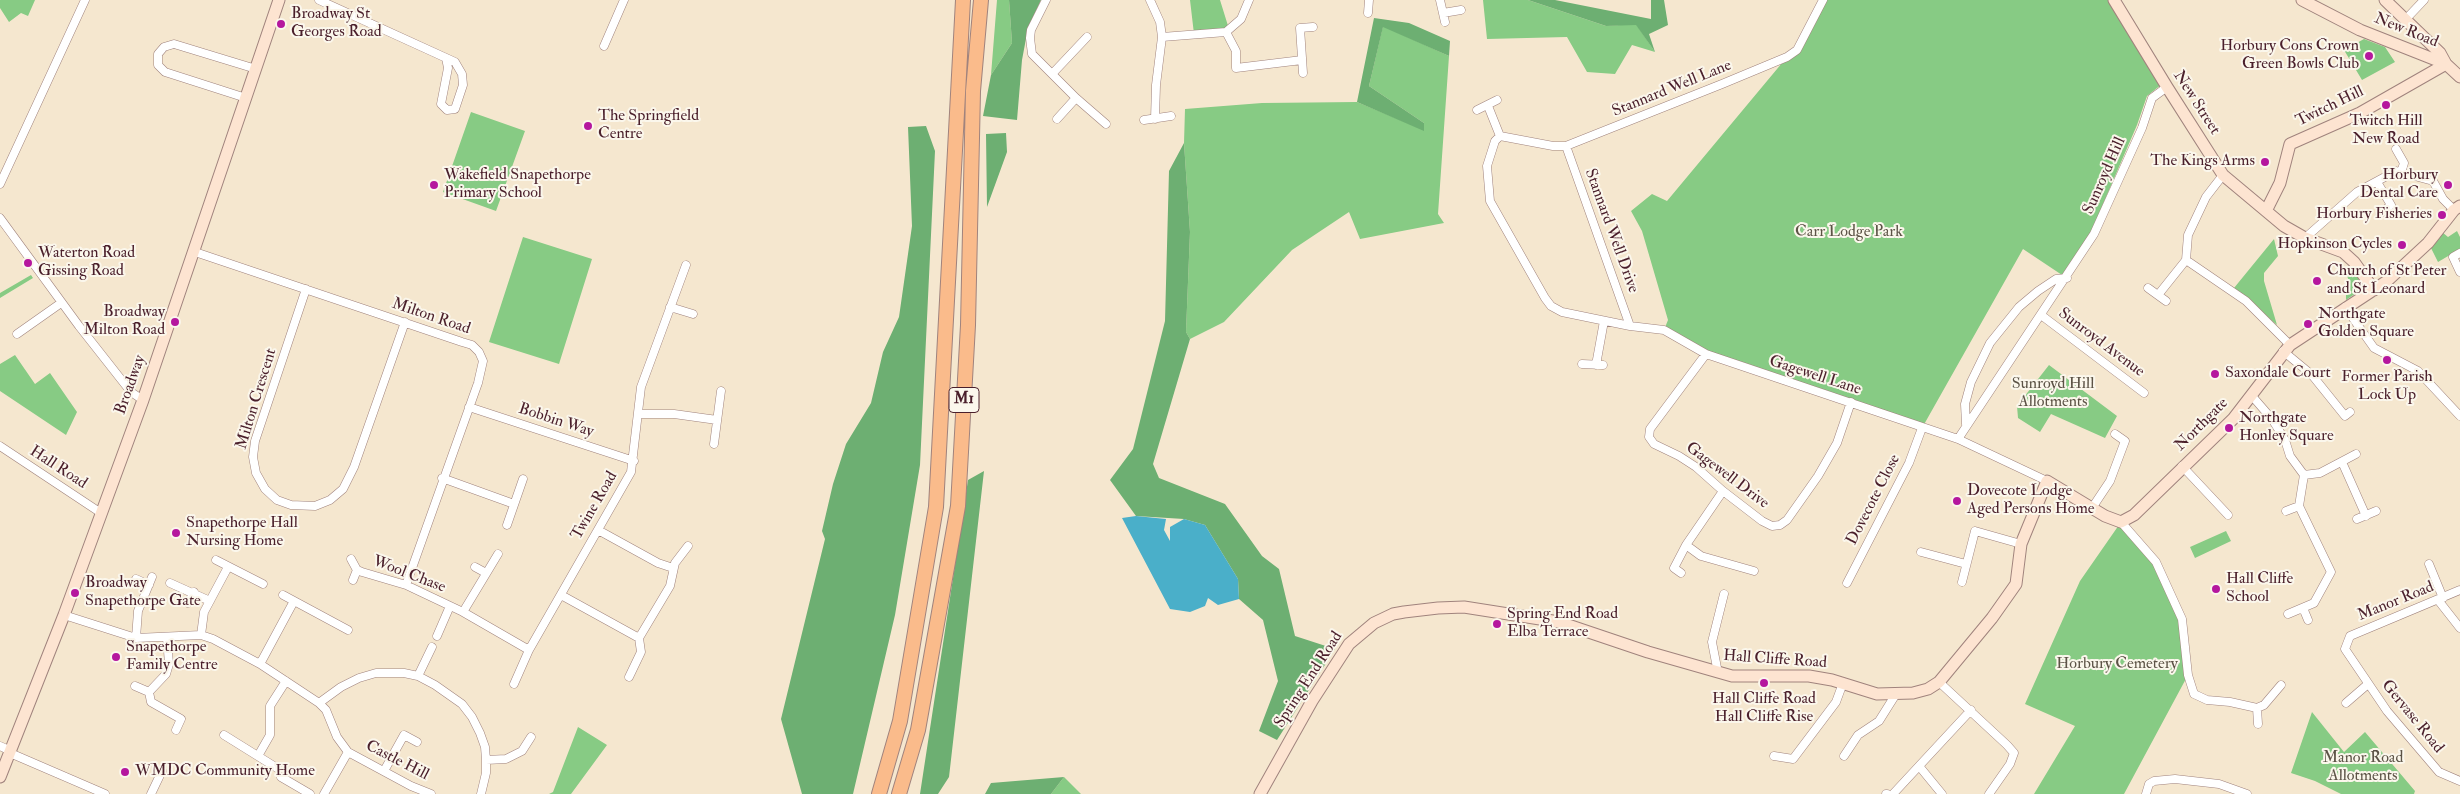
<!DOCTYPE html>
<style>
body{margin:0}
canvas{display:block;background:#f5e7cf}
</style>
<canvas width="2460" height="794"></canvas>
<script>
const ctx = document.querySelector('canvas').getContext('2d');
ctx.lineJoin = 'round';
function paint(path, color) { ctx.fillStyle = color; ctx.fill(path, 'evenodd'); }
const toPath = rows => new Path2D(rows.map(r => 'M' + r).join(''));
function trace(path, color, width, dash) { ctx.strokeStyle = color; ctx.lineWidth = width; ctx.lineCap = dash ? 'butt' : 'round'; ctx.setLineDash(dash || []); ctx.stroke(path); }
function label(font, color, halo, rows, align = 'center') {
  ctx.font = font + ' "IM FELL Double Pica",serif'; ctx.lineWidth = 4; ctx.setLineDash([]); ctx.textBaseline = 'middle'; ctx.strokeStyle = halo; ctx.fillStyle = color; for (const [text, x, y, turn = 0] of rows) {
    ctx.save(); ctx.translate(x, y); ctx.rotate((+turn || 0) * Math.PI / 180); ctx.textAlign = isNaN(turn) ? turn : align; if (halo) ctx.strokeText(text, 0, 0); ctx.fillText(text, 0, 0); ctx.restore();
  }
}
paint(toPath([
 [0,0,35,0,28,16,21,13,9,22,0,8],
 [997,0,1009,0,1012,43,991,75],
 [1190,0,1220,0,1229,29,1194,34],
 [1483,0,1528,0,1606,26,1636,24,1655,52,1632,45,1615,74,1587,72,1567,37,1487,39],
 [1823,0,2109,0,2162,84,2147,96,2137,125,2091,232,2062,275,2023,249,1922,428,1743,368,1664,330,1668,320,1642,231,1631,211,1652,194,1667,201,1787,57,1797,50],
 [1383,26,1449,56,1438,214,1444,223,1360,239,1349,212,1292,250,1224,322,1190,339,1186,332,1190,232,1184,143,1185,109,1262,103,1357,102,1424,130,1424,123,1369,86],
 [2364,39,2385,47,2395,62,2362,80,2344,50],
 [471,112,525,131,496,211,443,192],
 [2457,231,2460,237,2460,249,2438,262,2431,248,2442,232,2448,237],
 [523,237,592,259,559,364,489,342],
 [2274,239,2278,256,2264,273,2264,281,2277,325,2234,288],
 [2352,269,2361,283,2362,287,2359,291,2346,300,2346,295,2350,284,2346,273],
 [31,275,33,278,0,298,0,293],
 [15,355,35,384,50,373,77,412,66,435,0,391,0,364],
 [2049,365,2117,416,2105,438,2051,414,2040,432,2018,418,2017,406],
 [2121,522,2152,555,2182,619,2188,675,2124,794,2034,794,2075,726,2025,704,2080,581],
 [2226,531,2231,541,2195,558,2190,547],
 [2312,712,2344,752,2365,732,2415,791,2414,794,2341,794,2315,781,2291,773],
 [578,727,607,745,571,794,549,794,553,792],
 [1064,777,1081,794,1051,794]
]), '#87cb84');
paint(toPath([
 [1009,0,1041,0,1028,28,1022,60,1017,120,983,116,991,75,1012,43],
 [1528,0,1555,0,1651,19,1651,0,1664,0,1668,25,1649,34,1655,52,1636,25,1606,26],
 [1374,18,1409,23,1450,41,1449,56,1383,27,1369,86,1424,123,1424,131,1357,102],
 [926,126,935,151,920,465,895,615,853,794,802,794,781,719,825,539,822,531,833,484,846,444,871,403,883,352,899,317,912,226,908,127],
 [1006,133,1007,152,987,207,986,134],
 [1184,143,1190,232,1186,332,1190,339,1153,464,1159,478,1225,504,1262,556,1279,569,1295,636,1335,649,1277,740,1259,731,1278,681,1263,620,1239,599,1238,579,1205,525,1184,519,1136,516,1110,480,1133,449,1165,321,1169,171],
 [984,471,949,777,938,794,920,794,968,480],
 [1064,777,1051,794,985,794,991,783]
]), '#6daf72');
paint(toPath([
 [1136,516,1166,519,1164,530,1170,541,1170,527,1184,519,1205,525,1238,579,1239,599,1218,605,1208,598,1205,606,1190,612,1170,609,1122,518]
]), '#4aafc9');
const street = toPath([
 [319,0,455,62,462,74,463,85,455,109,447,110,441,104,448,68,446,58],
 [1046,0,1031,30,1030,38,1032,54,1076,98,1106,124],
 [1150,0,1160,22,1162,37,1156,85,1155,119],
 [1440,0,1445,22],
 [1823,0,1797,50,1787,57,1722,84,1566,146,1553,146,1500,136,1495,141,1487,166,1490,201,1545,298,1551,306,1562,312,1630,326,1664,330,1706,354,1958,439,2047,481],
 [1368,13,1369,0],
 [1443,13,1461,10],
 [2406,19,2424,0],
 [1226,32,1236,51,1236,68,1302,60],
 [1162,37,1226,32,1241,19,1249,0],
 [604,46,624,0],
 [1053,73,1087,37],
 [1303,73,1300,28,1313,27],
 [246,98,165,72,158,65,158,54,164,47,174,44,256,69],
 [1488,106,1500,136],
 [1477,110,1497,100],
 [1057,119,1076,98],
 [1144,120,1171,116],
 [1566,146,1630,326],
 [2396,149,2404,163,2401,173],
 [2223,175,2206,197,2188,235,2186,260,2246,301,2290,345],
 [2377,182,2391,205,2380,214],
 [0,184,85,0],
 [0,218,79,326,131,392,143,400],
 [2305,238,2357,192,2396,171,2433,181,2443,199,2454,210],
 [195,252,462,342,472,345,479,352,483,361,478,383,406,585],
 [2460,272,2453,257,2460,253],
 [2148,288,2166,301],
 [306,289,255,441,253,457,256,473,265,489,277,500,291,505,315,506,330,500,343,489,354,467,405,322],
 [2158,295,2186,260],
 [670,307,693,314],
 [2345,307,2374,348,2418,371,2460,416],
 [2041,315,2144,393],
 [17,334,61,303],
 [2283,351,2312,375,2345,416,2350,412],
 [1706,354,1650,429,1649,437,1654,444,1679,456,1696,467,1723,491,1762,521,1772,526,1780,525,1787,520,1818,476,1837,443,1851,402],
 [1582,364,1603,365],
 [1596,365,1604,321],
 [2252,396,2272,419,2285,440,2290,456,2304,475],
 [469,407,634,461],
 [638,414,674,414,717,420],
 [1966,424,1965,404,1971,382,1990,343,2019,307,2038,291,2056,279,2067,278],
 [1958,439,2094,234,2142,128,2152,98,2167,87],
 [714,444,721,391],
 [0,446,101,513],
 [2342,462,2366,516],
 [2182,466,2228,515],
 [2304,475,2320,473,2356,454],
 [442,478,514,504],
 [2092,508,2110,481,2125,441,2115,434],
 [2286,511,2299,506],
 [2357,519,2376,511],
 [2121,522,2156,562,2182,619,2188,675,2194,694,2207,700,2230,702,2257,708,2264,705,2281,685],
 [507,525,523,479],
 [598,530,658,563,673,568],
 [1686,545,1701,556,1754,571],
 [1921,552,1966,564],
 [351,559,357,570,362,572,406,585,463,612,529,650],
 [216,560,263,584],
 [2429,564,2443,598],
 [475,567,486,573],
 [1681,573,1674,568,1686,545,1723,491],
 [136,579,149,585],
 [353,580,357,570],
 [1962,582,1975,531,2021,544],
 [170,583,210,601],
 [1847,583,1909,463,1922,428],
 [2460,590,2350,636,2345,649,2387,711,2439,772,2460,781],
 [283,595,348,630],
 [561,595,639,638],
 [2438,600,2460,628],
 [188,603,194,592],
 [2303,608,2308,620],
 [463,612,498,554],
 [2288,614,2314,603,2331,572,2299,506,2304,475],
 [64,615,136,638,201,635,213,639,260,664,319,703,326,710,337,737,348,752,411,786,431,794],
 [201,635,204,612,228,567],
 [437,636,450,606],
 [136,638,138,611,152,577],
 [639,638,670,586,675,563,688,546],
 [260,664,294,601],
 [1718,673,1712,642,1724,594],
 [418,676,432,647],
 [629,677,641,652,639,638],
 [1939,682,2007,745,2014,753,2010,764,1989,794],
 [514,684,529,650,631,472,641,387,686,265],
 [135,686,149,692,166,674,169,664,167,638],
 [149,692,151,702,181,719,176,730],
 [319,703,341,687,359,678,376,673,404,673,418,676,435,685,462,704,472,717,480,733,485,747,486,760,486,773,481,794],
 [2346,703,2368,684],
 [2257,708,2258,724],
 [224,735,277,768],
 [0,746,11,751],
 [10,753,105,794],
 [258,756,270,735,270,706,286,681],
 [1774,756,1793,759,1836,702,1843,683],
 [1844,756,1858,735,1879,721,1896,694],
 [486,760,506,759,522,751,531,737],
 [1919,766,1942,794],
 [384,771,404,735,417,742],
 [281,777,310,794],
 [151,794,162,771],
 [324,794,348,752],
 [1886,794,1887,794],
 [1893,794,1971,710],
 [2146,794,2149,784,2154,781,2175,779,2219,784,2247,794]
]);
const secondary = toPath([
 [2114,0,2167,87,2223,175,2284,226,2305,238,2343,252,2354,262,2374,290],
 [2302,0,2360,30,2446,64,2460,77],
 [2385,0,2440,53,2446,64],
 [2266,211,2280,183,2290,144,2360,113,2446,64],
 [0,777,64,615,143,400,279,0],
 [1260,794,1312,701,1349,644,1374,623,1393,614,1404,612,1438,608,1464,607,1559,622,1648,652,1732,676,1809,676,1832,680,1877,694,1913,693,1928,689,1939,682,1992,618,2016,584,2021,544,2047,481,2105,516,2121,522,2134,515,2233,419,2290,345,2387,281,2428,243,2454,210,2460,206]
]);
const highway = toPath([
 [879,794,900,721,936,507,963,0],
 [899,794,918,730,958,506,968,325,973,91,981,0]
]);
trace(street, '#a0837d', 9);
trace(secondary, '#a0837d', 13);
trace(highway, '#a0837d', 16);
trace(street, '#fff', 8);
trace(secondary, '#fde4d1', 11);
trace(highway, '#fabb8b', 14);
for (const [x, y, r, color] of [
 [281,24,5,"#b5179e"],
 [2369,56,5,"#b5179e"],
 [2386,105,5,"#b5179e"],
 [588,126,5,"#b5179e"],
 [2265,162,5,"#b5179e"],
 [434,185,5,"#b5179e"],
 [2448,185,5,"#b5179e"],
 [2442,215,5,"#b5179e"],
 [2402,245,5,"#b5179e"],
 [28,263,5,"#b5179e"],
 [2317,281,5,"#b5179e"],
 [175,322,5,"#b5179e"],
 [2308,324,5,"#b5179e"],
 [2387,360,5,"#b5179e"],
 [2215,374,5,"#b5179e"],
 [2229,428,5,"#b5179e"],
 [1957,501,5,"#b5179e"],
 [176,533,5,"#b5179e"],
 [2216,589,5,"#b5179e"],
 [75,593,5,"#b5179e"],
 [1497,624,5,"#b5179e"],
 [116,657,5,"#b5179e"],
 [1764,683,5,"#b5179e"],
 [125,772,5,"#b5179e"]
]) { const dot = new Path2D(); dot.arc(x, y, r, 0, 2 * Math.PI); ctx.fillStyle = color; ctx.fill(dot); trace(dot, '#fbf7ec', 2); }
for (const [x, y, w] of [
 [964,400,30]
]) { const box = new Path2D(); box.roundRect(x - w / 2, y - 12.5, w, 25, 4); ctx.fillStyle = '#fbf7ec'; ctx.fill(box); trace(box, '#4a1f2b', 1); }
label('bold 15px', '#4a1f2b', null, [
 ["M1",964,400]
]);
label('16px', '#4a1f2b', '#fbf7ec', [
 ["Broadway St",291,15],
 ["Georges Road",291,33],
 ["Horbury Cons Crown",2359,47,"right"],
 ["Green Bowls Club",2359,65,"right"],
 ["The Springfield",598,117],
 ["Centre",598,135],
 ["Twitch Hill",2386,122,"center"],
 ["New Road",2386,140,"center"],
 ["The Kings Arms",2255,162,"right"],
 ["Wakefield Snapethorpe",444,176],
 ["Primary School",444,194],
 ["Horbury",2438,176,"right"],
 ["Dental Care",2438,194,"right"],
 ["Horbury Fisheries",2432,215,"right"],
 ["Hopkinson Cycles",2392,245,"right"],
 ["Waterton Road",38,254],
 ["Gissing Road",38,272],
 ["Church of St Peter",2327,272],
 ["and St Leonard",2327,290],
 ["Broadway",165,313,"right"],
 ["Milton Road",165,331,"right"],
 ["Northgate",2318,315],
 ["Golden Square",2318,333],
 ["Saxondale Court",2225,374],
 ["Former Parish",2387,378,"center"],
 ["Lock Up",2387,396,"center"],
 ["Northgate",2239,419],
 ["Honley Square",2239,437],
 ["Dovecote Lodge",1967,492],
 ["Aged Persons Home",1967,510],
 ["Snapethorpe Hall",186,524],
 ["Nursing Home",186,542],
 ["Hall Cliffe",2226,580],
 ["School",2226,598],
 ["Broadway",85,584],
 ["Snapethorpe Gate",85,602],
 ["Spring End Road",1507,615],
 ["Elba Terrace",1507,633],
 ["Snapethorpe",126,648],
 ["Family Centre",126,666],
 ["Hall Cliffe Road",1764,700,"center"],
 ["Hall Cliffe Rise",1764,718,"center"],
 ["WMDC Community Home",135,772]
], 'left');
label('16px', '#4a1f2b', '#fbf7ec', [
 ["New Road",2406,31,22],
 ["Stannard Well Lane",1672,89,-22],
 ["New Street",2196,103,57],
 ["Twitch Hill",2330,107,-26],
 ["Sunroyd Hill",2105,176,-66],
 ["Stannard Well Drive",1611,231,70],
 ["Milton Road",431,317,19],
 ["Sunroyd Avenue",2101,343,37],
 ["Gagewell Lane",1815,376,18],
 ["Broadway",131,385,-70],
 ["Milton Crescent",257,399,-73],
 ["Bobbin Way",556,421,18],
 ["Northgate",2202,425,-45],
 ["Hall Road",58,468,33],
 ["Gagewell Drive",1727,476,37],
 ["Dovecote Close",1874,500,-63],
 ["Twine Road",595,506,-60],
 ["Wool Chase",409,575,21],
 ["Manor Road",2396,602,-22],
 ["Hall Cliffe Road",1775,660,4],
 ["Spring End Road",1309,680,-57],
 ["Gervase Road",2412,717,51],
 ["Castle Hill",397,761,27]
]);
label('16px', '#5c5346', '#fbf7ec', [
 ["Carr Lodge Park",1849,233],
 ["Sunroyd Hill",2053,385],
 ["Allotments",2053,403],
 ["Horbury Cemetery",2117,665],
 ["Manor Road",2363,759],
 ["Allotments",2363,777]
]);
</script>
